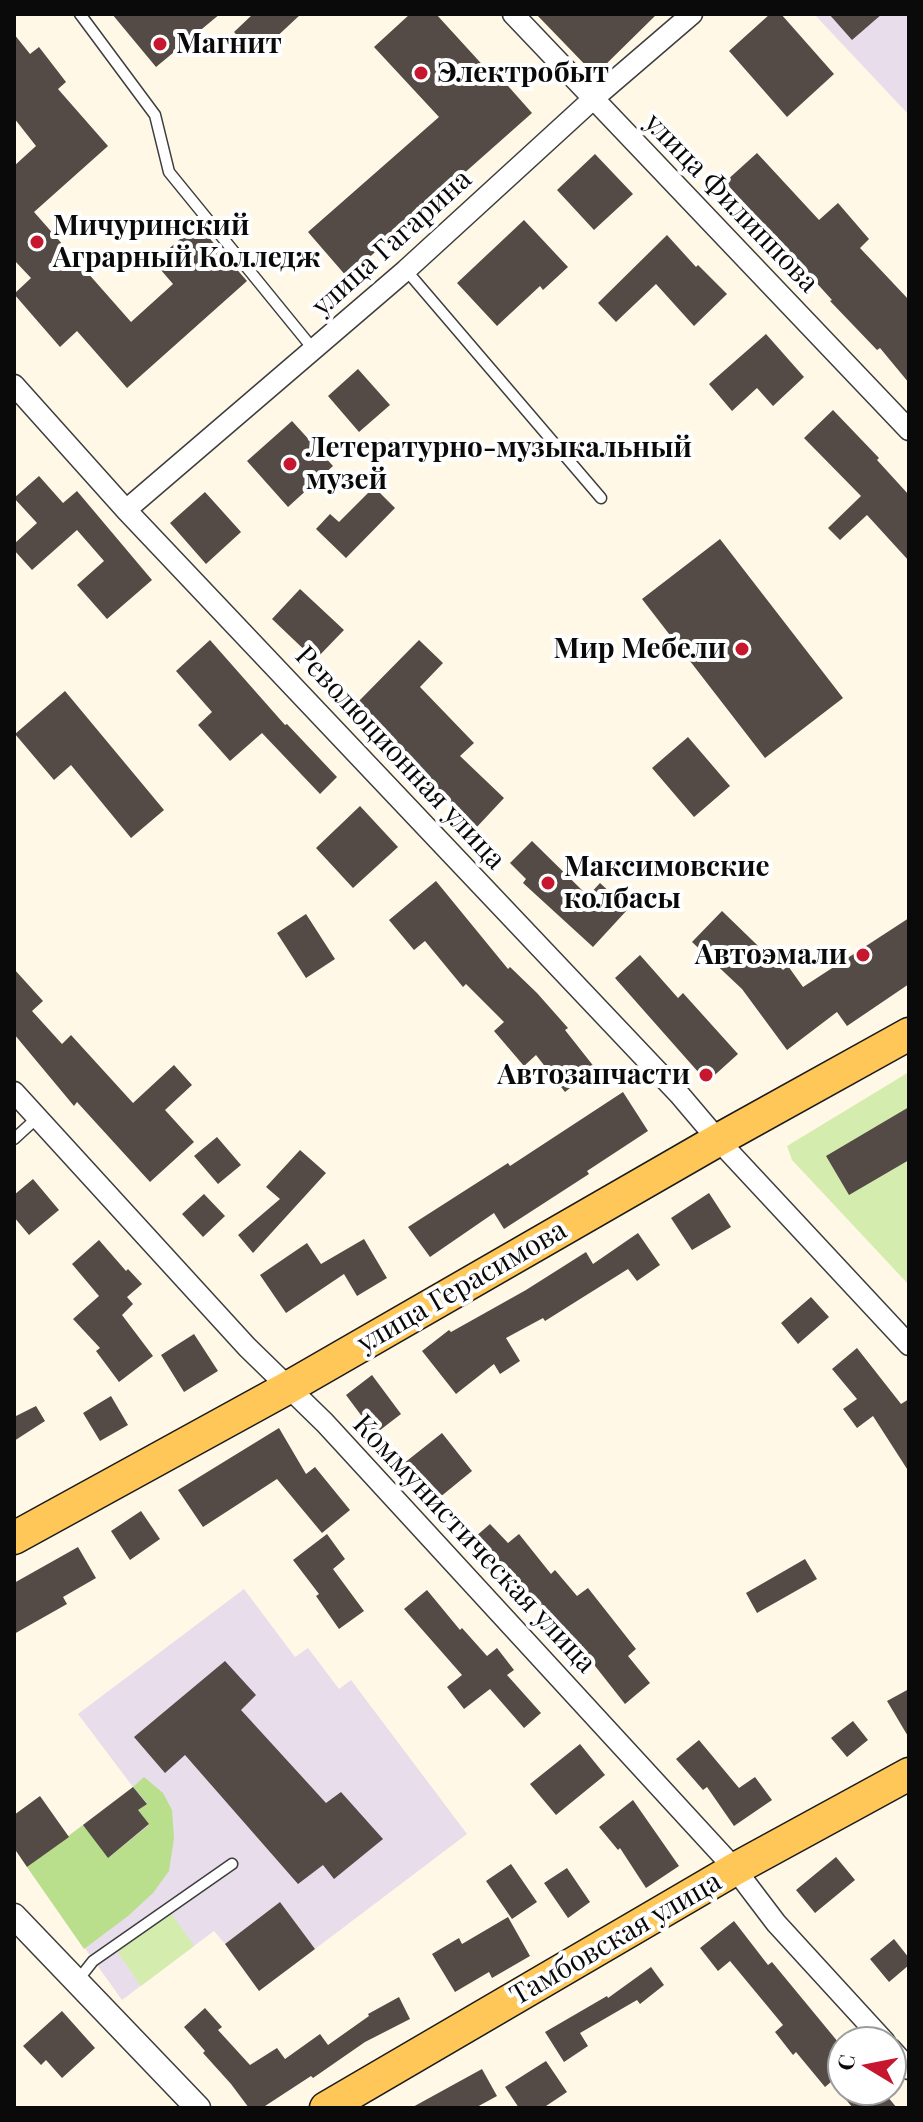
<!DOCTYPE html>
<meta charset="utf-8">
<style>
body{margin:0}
#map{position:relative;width:923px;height:2122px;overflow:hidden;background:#fff8e7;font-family:"Playfair Display",serif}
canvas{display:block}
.frame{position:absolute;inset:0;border:16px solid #0a0a0a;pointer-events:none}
.north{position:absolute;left:827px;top:2026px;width:80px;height:80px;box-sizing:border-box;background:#fff;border:2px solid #9d9d9d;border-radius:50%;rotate:280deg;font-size:22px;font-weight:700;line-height:32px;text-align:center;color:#0a0a0a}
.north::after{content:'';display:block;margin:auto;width:28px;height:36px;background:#c6172f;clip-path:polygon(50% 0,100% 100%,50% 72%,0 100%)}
</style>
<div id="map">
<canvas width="923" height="2122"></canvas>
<div class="frame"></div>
<div class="north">С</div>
</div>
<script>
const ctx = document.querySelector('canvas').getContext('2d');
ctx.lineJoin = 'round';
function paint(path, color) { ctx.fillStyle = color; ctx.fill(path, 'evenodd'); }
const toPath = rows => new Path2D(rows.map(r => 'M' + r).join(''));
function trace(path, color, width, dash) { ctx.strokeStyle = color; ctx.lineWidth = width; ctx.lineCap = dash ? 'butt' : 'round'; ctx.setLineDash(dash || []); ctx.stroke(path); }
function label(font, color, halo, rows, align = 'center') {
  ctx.font = font + ' "Playfair Display",serif'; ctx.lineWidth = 8; ctx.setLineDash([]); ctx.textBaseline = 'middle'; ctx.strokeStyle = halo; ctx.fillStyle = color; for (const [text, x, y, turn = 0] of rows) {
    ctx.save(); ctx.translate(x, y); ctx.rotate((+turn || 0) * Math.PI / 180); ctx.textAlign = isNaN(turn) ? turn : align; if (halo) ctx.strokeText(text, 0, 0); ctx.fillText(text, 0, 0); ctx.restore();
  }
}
paint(toPath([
 [814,14,909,14,909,115],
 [244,1589,295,1657,308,1648,339,1689,351,1680,467,1834,315,1949,280,1902,225,1944,214,1931,122,2000,27,1867,133,1787,78,1714]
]), '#e8ddeb');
paint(toPath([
 [909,1072,909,1285,792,1160,787,1146],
 [168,1909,194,1946,141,1986,114,1947]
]), '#d4edae');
paint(toPath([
 [144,1777,163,1793,172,1810,174,1838,169,1871,153,1893,128,1916,84,1949,27,1867,91,1819,105,1836,97,1843,108,1858,149,1825,138,1810,147,1803,133,1787]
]), '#b9df8c');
paint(toPath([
 [112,14,220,14,156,67],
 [253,14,301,14,256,56,234,32],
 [410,14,436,14,489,72,493,69,532,113,347,277,308,232,439,117,374,47],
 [536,14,657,14,595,75],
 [770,14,781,14,834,74,787,117,729,51],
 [829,14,882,14,852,40],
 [14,34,30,54,39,47,66,82,58,89,108,146,34,212,131,322,173,284,154,262,197,224,247,281,127,388,77,331,60,347,14,294,31,278,14,260,14,166,36,146,14,118],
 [757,153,819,220,838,203,869,239,860,248,909,300,909,383,880,348,877,350,830,301,832,300,725,182],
 [595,154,633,194,594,230,557,190],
 [524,220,568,267,543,290,540,286,497,326,457,283],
 [667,235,696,267,698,265,727,294,694,326,656,284,616,322,598,303],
 [766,334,804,377,773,406,757,388,732,411,709,384],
 [358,369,390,405,359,432,328,396],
 [833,410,879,458,877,460,909,495,909,561,867,515,840,540,828,528,861,496,804,438],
 [292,421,333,466,288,507,247,461],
 [39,476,63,503,77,491,152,580,107,619,77,585,104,561,77,530,32,570,14,550,14,544,37,523,14,498],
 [374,487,395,508,346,558,316,529,330,514,339,522],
 [205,492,241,532,206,564,170,523],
 [720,539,843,698,765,758,642,599],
 [300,589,344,630,315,660,272,619],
 [210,640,285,725,287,724,337,777,320,794,262,733,230,761,198,725,212,712,176,671],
 [419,640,443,663,420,687,474,743,460,756,504,798,475,829,430,786,428,789,387,747,394,739,357,703],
 [65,691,164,810,131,838,71,765,54,780,15,734],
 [688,737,730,786,694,817,652,768],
 [360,806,398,847,353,888,316,848],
 [532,841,588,896,600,883,628,909,593,947,523,883,526,879,510,863],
 [436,881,508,969,510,967,537,993,568,1028,565,1030,595,1068,565,1092,536,1055,524,1066,494,1031,504,1022,466,984,463,987,425,941,414,950,389,920],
 [722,911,783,970,788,966,803,987,909,918,909,984,847,1026,837,1012,787,1050,742,989,692,942],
 [306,914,335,959,306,978,277,933],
 [640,955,678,998,683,993,738,1054,707,1082,615,978],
 [14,969,43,1001,32,1011,62,1044,71,1035,133,1103,174,1065,192,1085,165,1110,194,1142,150,1182,77,1102,74,1106,14,1034],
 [623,1092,648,1131,587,1171,589,1174,504,1229,494,1213,430,1257,408,1227,508,1163,510,1166],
 [909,1107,909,1160,849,1195,826,1156],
 [217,1137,241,1165,218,1184,194,1156],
 [300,1150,326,1173,253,1253,238,1235,280,1199,266,1187],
 [33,1179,59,1210,29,1235,14,1217,14,1195],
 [709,1193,731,1227,692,1250,671,1218],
 [204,1194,225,1216,203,1237,182,1214],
 [638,1233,660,1265,637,1281,628,1269,545,1321,543,1318,506,1338,520,1361,500,1374,494,1364,456,1394,422,1351,449,1330,451,1332,526,1290,586,1252,593,1264],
 [364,1239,387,1278,357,1296,344,1274,286,1313,260,1275,307,1243,321,1264],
 [99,1240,126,1271,128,1269,142,1284,127,1297,133,1304,122,1315,153,1356,119,1382,96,1351,100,1348,73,1319,99,1296,72,1264],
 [811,1297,829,1317,798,1344,781,1323],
 [194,1334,218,1371,184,1392,161,1355],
 [857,1348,901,1404,909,1399,909,1472,873,1416,857,1428,843,1409,857,1399,832,1369],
 [372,1375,401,1414,375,1434,346,1395],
 [111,1396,128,1425,100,1441,83,1413],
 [36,1406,45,1421,14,1441,14,1417],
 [279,1428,306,1474,315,1467,350,1510,322,1533,277,1479,203,1527,178,1490],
 [442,1433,472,1471,434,1502,403,1464],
 [141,1511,160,1539,130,1560,111,1531],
 [490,1524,508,1543,519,1534,551,1574,555,1570,577,1596,588,1588,636,1649,628,1656,650,1683,625,1704,577,1643,572,1647,475,1537],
 [327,1534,345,1559,333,1569,364,1611,339,1629,316,1596,319,1594,293,1560],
 [78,1547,96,1578,63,1597,67,1604,14,1634,14,1583],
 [805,1559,817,1579,757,1613,746,1593],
 [427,1590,460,1630,462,1628,487,1656,497,1648,514,1670,507,1675,541,1713,524,1728,490,1689,464,1709,447,1687,462,1675,404,1609],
 [225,1661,256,1695,241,1710,326,1803,341,1792,383,1839,334,1879,323,1865,298,1884,185,1755,165,1773,134,1737],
 [909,1689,909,1738,887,1701],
 [853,1721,868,1740,847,1757,831,1738],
 [699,1740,739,1788,755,1777,772,1800,734,1826,707,1787,703,1790,676,1759],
 [580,1744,605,1775,556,1815,530,1784],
 [133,1787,147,1804,138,1810,149,1824,108,1858,83,1825],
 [40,1796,69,1837,27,1867,14,1848,14,1815],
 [633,1800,679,1866,646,1888,620,1848,618,1850,599,1827],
 [836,1857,855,1880,815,1913,796,1890],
 [511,1864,537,1902,512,1919,486,1881],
 [567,1868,590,1902,568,1918,544,1883],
 [280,1902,315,1949,259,1991,225,1944],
 [508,1917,530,1956,492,1978,489,1972,455,1992,432,1954,459,1938,462,1944],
 [734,1921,768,1965,772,1962,843,2048,843,2090,882,2090,897,2108,853,2108,831,2082,825,2087,796,2052,793,2055,775,2032,783,2025,730,1961,718,1971,700,1948],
 [894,1939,909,1958,909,1965,889,1982,870,1959],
 [651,1967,664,1985,640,2004,637,2000,580,2033,588,2046,564,2062,545,2032,607,1996,608,1998],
 [399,1997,410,2019,365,2042,313,2078,311,2076,262,2108,249,2108,231,2084,203,2053,205,2051,184,2027,205,2008,222,2027,218,2030,250,2065,277,2048,285,2059,320,2034,328,2045,369,2016,368,2014],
 [62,2011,95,2048,62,2078,46,2060,41,2065,23,2046],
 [546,2061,567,2092,543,2108,519,2108,505,2087],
 [482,2069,497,2096,475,2108,411,2108]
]), '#544a46');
const service = toPath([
 [80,14,155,115,169,172,314,350],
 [406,270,601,498],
 [14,1139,37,1118],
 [78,1980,93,1961,232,1864]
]);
const minor = toPath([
 [513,14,909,430],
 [14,385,126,510,679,1094,718,1140,909,1345],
 [126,510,406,270,593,99,692,14],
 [14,1092,247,1347,325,1423,735,1869,776,1923,885,2042],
 [891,2049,909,2069]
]);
const tertiary = toPath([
 [14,1916,198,2108]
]);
const primary = toPath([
 [14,1538,289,1387,718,1140,909,1034],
 [326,2108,735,1869,909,1774]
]);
trace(service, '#3d3d3d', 13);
trace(minor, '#3d3d3d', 23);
trace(tertiary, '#3d3d3d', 27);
trace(primary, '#1b1b1b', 35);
trace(service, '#fff', 10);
trace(minor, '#fff', 20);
trace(tertiary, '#fff', 24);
trace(primary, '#ffc757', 32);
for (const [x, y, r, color] of [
 [160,44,8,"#c6172f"],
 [421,73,8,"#c6172f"],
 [37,242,8,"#c6172f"],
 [290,464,8,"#c6172f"],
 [742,649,8,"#c6172f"],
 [548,883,8,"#c6172f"],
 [863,955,8,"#c6172f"],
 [706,1075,8,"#c6172f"]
]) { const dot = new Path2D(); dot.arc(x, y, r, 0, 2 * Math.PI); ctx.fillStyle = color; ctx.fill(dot); trace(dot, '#fff', 3); }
label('bold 28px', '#0a0a0a', '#fff', [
 ["Магнит",176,44],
 ["Электробыт",437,73],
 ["Мичуринский",53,226],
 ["Аграрный Колледж",53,258],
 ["Летературно-музыкальный",306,448],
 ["музей",306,480],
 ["Мир Мебели",726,649,"right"],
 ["Максимовские",564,867],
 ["колбасы",564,899],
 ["Автоэмали",847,955,"right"],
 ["Автозапчасти",690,1075,"right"]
], 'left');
label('28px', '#0a0a0a', '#fff', [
 ["улица Филиппова",731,203,46],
 ["улица Гагарина",392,243,-42],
 ["Революционная улица",400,758,47],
 ["улица Герасимова",462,1287,-30],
 ["Коммунистическая улица",474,1544,47],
 ["Тамбовская улица",616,1939,-30]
]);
</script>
